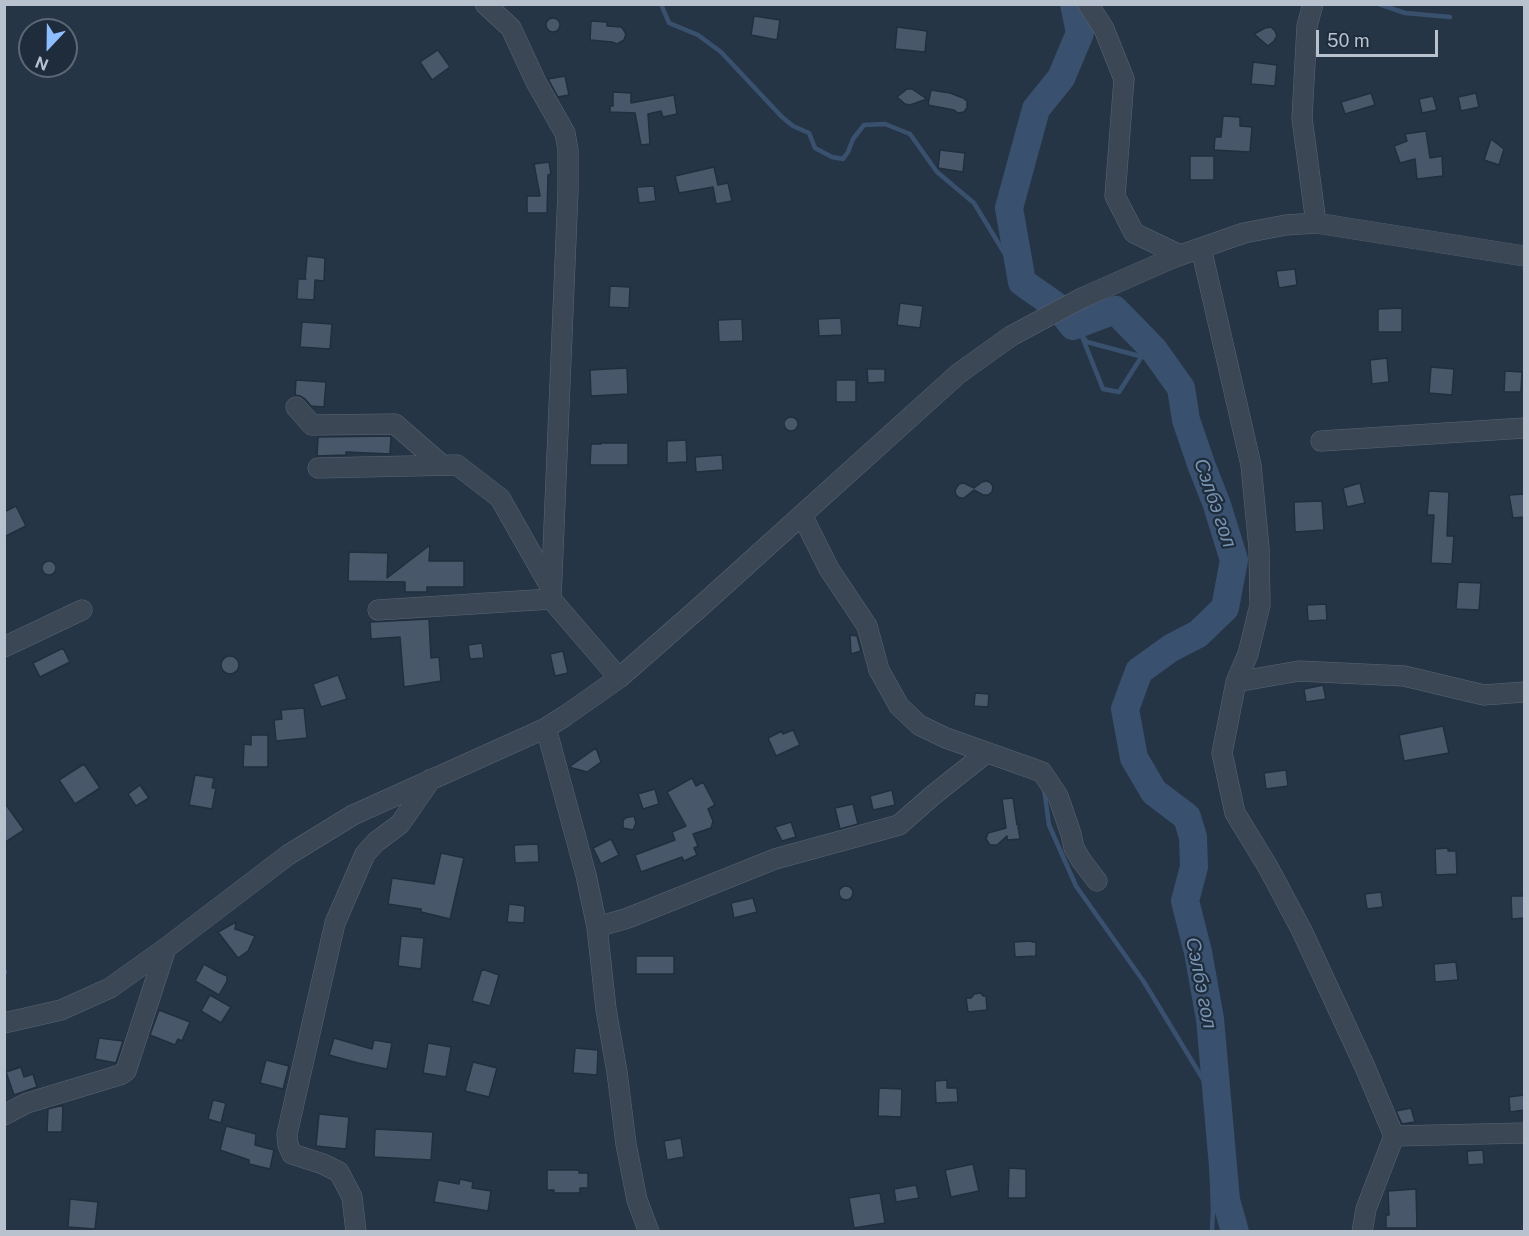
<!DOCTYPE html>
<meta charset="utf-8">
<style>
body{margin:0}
#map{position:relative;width:1529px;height:1236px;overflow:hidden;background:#263546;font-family:"Public Sans",sans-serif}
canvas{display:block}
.frame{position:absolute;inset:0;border:6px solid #b8c2ce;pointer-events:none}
.north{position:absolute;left:18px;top:18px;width:60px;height:60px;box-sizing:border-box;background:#1f2c3b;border:2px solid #5c6876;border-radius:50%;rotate:202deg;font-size:16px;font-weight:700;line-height:24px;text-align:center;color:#b8c2ce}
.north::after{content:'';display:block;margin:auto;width:21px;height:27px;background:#8dbeff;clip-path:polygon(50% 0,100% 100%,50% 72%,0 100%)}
.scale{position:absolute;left:1316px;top:30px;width:122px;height:27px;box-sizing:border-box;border:3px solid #b8c2ce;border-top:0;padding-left:8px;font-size:18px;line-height:21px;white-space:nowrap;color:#b8c2ce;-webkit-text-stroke:4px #1f2c3b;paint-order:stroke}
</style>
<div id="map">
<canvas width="1529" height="1236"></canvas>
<div class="frame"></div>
<div class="north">N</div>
<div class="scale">50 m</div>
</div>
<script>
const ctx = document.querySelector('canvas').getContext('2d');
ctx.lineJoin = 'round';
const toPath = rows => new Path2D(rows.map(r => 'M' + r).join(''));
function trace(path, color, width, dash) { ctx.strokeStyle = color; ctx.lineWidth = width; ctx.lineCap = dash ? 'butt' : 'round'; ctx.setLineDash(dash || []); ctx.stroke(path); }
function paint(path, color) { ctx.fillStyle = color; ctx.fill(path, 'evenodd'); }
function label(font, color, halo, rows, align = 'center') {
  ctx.font = font + ' "Public Sans",sans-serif'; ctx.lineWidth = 4.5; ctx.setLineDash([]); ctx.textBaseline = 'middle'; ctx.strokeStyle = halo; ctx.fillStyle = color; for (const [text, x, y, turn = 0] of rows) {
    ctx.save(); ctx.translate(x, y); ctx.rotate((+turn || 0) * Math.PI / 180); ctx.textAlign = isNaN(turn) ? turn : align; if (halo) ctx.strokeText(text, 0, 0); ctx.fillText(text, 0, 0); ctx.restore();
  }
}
trace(toPath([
 [661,4,669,23,698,35,721,52,782,117,793,126,809,133,815,148,832,157,843,159,848,152,853,139,864,125,885,124,910,134,937,172,974,203,1022,282],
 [1379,4,1405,13,1450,17],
 [1073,326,1087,342,1162,362],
 [1081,334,1103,389,1119,392,1142,356],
 [1044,788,1049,825,1076,886,1144,982,1218,1104,1214,1122,1211,1156,1213,1210,1212,1232],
 [4,972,5,972]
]), '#39516e', 4.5);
trace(toPath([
 [1074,4,1080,33,1061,78,1036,109,1009,208,1022,282,1059,308,1073,326,1115,310,1154,350,1181,388,1186,420,1201,464,1217,505,1234,560,1225,608,1198,634,1171,648,1139,671,1125,709,1134,758,1154,792,1187,817,1193,837,1194,867,1185,901,1198,952,1210,1019,1226,1200,1235,1232]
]), '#39516e', 28);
const building = toPath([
 [754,16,780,20,777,40,751,35,754,16],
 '546 25a7 7 0 1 1 14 0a7 7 0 1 1-14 0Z',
 [591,21,607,22,607,26,621,27,623,29,626,34,624,40,617,44,612,42,590,40,591,21],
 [897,27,927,31,925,52,895,49,897,27],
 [1271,27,1275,31,1277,36,1274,41,1268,46,1254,34,1265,28,1271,27],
 [438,50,450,67,432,80,420,62,438,50],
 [1253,62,1277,65,1275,86,1251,84,1253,62],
 [565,76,569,95,558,97,548,79,565,76],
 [907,89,912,89,927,99,910,105,905,104,897,97,907,89],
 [931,90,950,93,963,98,967,101,967,108,964,112,958,113,954,110,928,105,931,90],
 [613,92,631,93,631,103,674,95,677,114,663,117,661,111,648,114,650,144,641,145,635,113,610,112,610,106,613,106,613,92],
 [1371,93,1375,105,1345,114,1341,102,1371,93],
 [1476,93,1479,107,1461,111,1458,97,1476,93],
 [1433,96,1437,110,1422,113,1419,99,1433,96],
 [1223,116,1240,117,1240,126,1252,127,1250,152,1214,150,1215,137,1221,137,1223,116],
 [1426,131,1430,158,1442,156,1443,176,1417,179,1415,159,1400,163,1394,146,1407,141,1405,134,1426,131],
 [1491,139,1504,149,1499,165,1484,160,1491,139],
 [940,150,965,153,963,172,938,168,940,150],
 [1190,156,1214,156,1214,180,1190,180,1190,156],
 [549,162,551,174,548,175,547,213,527,213,527,196,540,196,534,164,549,162],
 [714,167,718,185,728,183,732,201,716,204,713,187,679,193,675,176,714,167],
 [654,186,656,201,639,203,637,187,654,186],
 [307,256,325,258,324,281,315,280,314,300,297,299,298,279,306,279,305,279,307,256],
 [1295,269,1297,285,1279,288,1276,271,1295,269],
 [610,286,630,287,629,308,609,307,610,286],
 [900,303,923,306,920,328,897,325,900,303],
 [1402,308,1402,332,1378,332,1378,309,1402,308],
 [841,318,842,335,819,336,818,319,841,318],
 [742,319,743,341,719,342,718,320,742,319],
 [302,322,332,324,330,349,300,347,302,322],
 [1387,358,1389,382,1372,384,1370,360,1387,358],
 [1431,367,1454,369,1452,395,1429,393,1431,367],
 [627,368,628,394,591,396,590,370,627,368],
 [867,369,885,369,885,382,868,383,867,369],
 [1505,371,1522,372,1521,392,1504,392,1505,371],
 [296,380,326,382,324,407,311,406,305,399,300,396,295,395,296,380],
 [836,380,856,380,856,402,836,402,836,380],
 '784 424a7 7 0 1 1 14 0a7 7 0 1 1-14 0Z',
 [391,436,390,454,346,452,346,455,317,456,318,437,391,436],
 [686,440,687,462,667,463,667,441,686,440],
 [601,443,628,443,628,465,590,465,591,444,601,444,601,443],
 [722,455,723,470,696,472,695,457,722,455],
 [987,481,991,483,993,487,992,492,988,495,983,495,974,490,964,498,960,498,956,495,955,490,959,484,964,483,974,488,982,482,987,481],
 [1360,483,1365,503,1347,507,1343,488,1360,483],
 [1429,491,1449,492,1447,536,1454,536,1452,564,1431,563,1434,515,1427,515,1429,491],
 [1524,494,1524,517,1513,518,1509,495,1524,494],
 [1322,501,1324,530,1295,532,1294,502,1322,501],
 [16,506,26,526,4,537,4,512,16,506],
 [430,545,429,561,464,561,464,587,427,587,427,592,405,592,405,582,348,581,349,552,388,553,387,578,430,545],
 '42 568a7 7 0 1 1 14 0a7 7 0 1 1-14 0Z',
 [1458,582,1481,583,1479,610,1456,609,1458,582],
 [1326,604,1327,620,1308,621,1307,605,1326,604],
 [429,619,431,658,439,657,441,681,404,687,400,637,371,639,370,622,429,619],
 [850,635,857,636,861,651,851,654,850,635],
 [482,643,484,658,470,659,468,645,482,643],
 [63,648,70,662,40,677,33,663,63,648],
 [563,651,568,673,555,676,550,654,563,651],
 '221 665a9 9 0 1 1 18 0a9 9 0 1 1-18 0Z',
 [338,675,347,699,321,707,313,684,338,675],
 [1323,685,1326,699,1306,702,1304,689,1323,685],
 [975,693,989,694,988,707,974,706,975,693],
 [304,708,307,738,276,741,274,720,282,719,281,710,304,708],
 [1443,726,1449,753,1404,761,1399,735,1443,726],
 [793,730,800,745,776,756,768,738,782,731,783,734,793,730],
 [251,735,268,735,268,767,243,767,244,744,251,745,251,735],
 [596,748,601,762,587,772,569,767,596,748],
 [84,764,100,788,75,804,59,780,84,764],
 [1286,770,1288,786,1266,789,1264,773,1286,770],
 [195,775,214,778,212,788,216,788,212,809,189,805,195,775],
 [692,778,696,786,703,782,715,805,708,809,713,821,711,828,693,834,698,846,694,848,697,855,684,861,682,857,641,872,635,855,675,840,672,832,686,826,667,792,692,778],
 [140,785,149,798,136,806,128,794,140,785],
 [655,789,659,804,643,809,638,794,655,789],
 [892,790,895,805,873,810,870,796,892,790],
 [1013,798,1017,825,1021,824,1018,827,1020,839,1007,840,1007,836,997,845,990,845,986,839,988,833,1006,828,1002,799,1013,798],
 [4,802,24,830,4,843,4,802],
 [853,804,858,824,840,829,835,808,853,804],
 [634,816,636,823,633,830,623,828,623,821,625,818,634,816],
 [791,822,796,837,782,841,775,827,791,822],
 [611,839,619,855,601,864,593,848,611,839],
 [538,844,539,862,515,863,514,845,538,844],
 [1448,848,1448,851,1456,851,1457,874,1436,875,1435,849,1448,848],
 [441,853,464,858,450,919,421,912,421,909,388,904,392,878,434,884,441,853],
 '839 893a7 7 0 1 1 14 0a7 7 0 1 1-14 0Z',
 [1381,892,1383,907,1367,909,1365,894,1381,892],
 [1511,896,1524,896,1524,918,1512,919,1511,896],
 [753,898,757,912,734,918,731,903,753,898],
 [509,904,525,906,524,923,507,922,509,904],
 [236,922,235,929,255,936,248,951,238,958,218,932,236,922],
 [401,936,424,938,421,969,398,966,401,936],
 [1032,941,1032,942,1036,942,1036,956,1015,957,1014,942,1032,941],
 [636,956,674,956,674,974,636,974,636,956],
 [1456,962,1458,980,1435,982,1434,964,1456,962],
 [204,964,218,972,227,976,227,981,219,995,195,981,204,964],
 [482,969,499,975,490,1006,472,1001,482,969],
 [981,993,983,996,986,996,987,1010,968,1012,966,998,971,998,974,994,981,993],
 [210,995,231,1007,221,1023,201,1011,210,995],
 [159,1010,190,1022,182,1041,178,1039,175,1045,150,1035,159,1010],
 [99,1038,123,1041,116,1063,95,1059,99,1038],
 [334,1038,372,1049,374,1040,392,1043,387,1069,358,1063,329,1055,334,1038],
 [428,1043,451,1047,446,1077,423,1073,428,1043],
 [575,1048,598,1050,597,1075,573,1073,575,1048],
 [266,1060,289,1066,283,1089,260,1083,266,1060],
 [473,1062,497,1068,489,1097,465,1091,473,1062],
 [21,1067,24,1077,33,1074,37,1087,14,1095,6,1072,21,1067],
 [947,1080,947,1088,957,1088,958,1102,936,1103,935,1081,947,1080],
 [879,1088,902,1089,901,1117,878,1116,879,1088],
 [1524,1095,1524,1110,1510,1112,1509,1097,1524,1095],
 [213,1100,226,1103,221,1123,208,1119,213,1100],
 [63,1105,62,1132,47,1132,48,1109,63,1105],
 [1411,1108,1415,1122,1402,1124,1396,1111,1411,1108],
 [319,1114,349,1117,346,1149,316,1146,319,1114],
 [226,1126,256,1134,255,1145,274,1150,270,1169,249,1164,249,1160,220,1150,226,1126],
 [375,1129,433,1132,431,1160,374,1157,375,1129],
 [681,1138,684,1157,667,1160,664,1141,681,1138],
 [1483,1150,1484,1164,1468,1165,1467,1151,1483,1150],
 [973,1164,979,1191,951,1197,945,1170,973,1164],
 [1009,1168,1026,1169,1026,1198,1008,1198,1009,1168],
 [547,1170,579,1170,579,1173,588,1173,588,1188,580,1188,580,1193,554,1193,554,1190,547,1190,547,1170],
 [460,1179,473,1182,472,1188,491,1191,488,1211,434,1202,438,1180,459,1184,460,1179],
 [916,1185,919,1198,896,1202,894,1189,916,1185],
 [1416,1189,1417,1228,1386,1228,1386,1215,1389,1215,1388,1191,1416,1189],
 [880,1193,885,1223,854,1228,849,1198,880,1193],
 [70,1199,98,1202,95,1229,68,1227,70,1199]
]);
paint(building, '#48576a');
trace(building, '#212e3d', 1.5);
const street = toPath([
 [485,4,511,28,536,82,565,133,568,150,568,191,551,599,619,678],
 [1088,4,1104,29,1124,79,1115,196,1134,233,1180,255],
 [1313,4,1307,26,1302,118,1316,223],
 [1201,248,1251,465,1259,548,1260,605,1248,654,1236,682],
 [296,407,312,425,395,424,442,465],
 [1321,441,1524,428],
 [318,468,457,465,500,498,551,588],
 [802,515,829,569,867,626,879,670,899,706,919,725,946,738,1042,772,1058,796,1071,834,1074,848,1081,860,1097,881],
 [378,610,551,599],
 [4,647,82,610],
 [546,728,586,875,597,927,606,1009,617,1072,626,1144,637,1200,649,1232],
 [597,927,628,918,775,859,899,825,932,796,986,753],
 [4,1023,61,1010,110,988,166,948,288,855,353,815,546,728,565,716,619,678,700,607,958,374,1011,336,1084,297,1175,257,1244,233,1286,225,1316,223,1524,256],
 [4,1115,27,1103,120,1075,126,1071,166,948],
 [1394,1136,1524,1133],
 [356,1232,352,1197,339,1172,323,1164,292,1154,288,1145,287,1134,335,923,365,854,376,842,400,824,431,779],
 [1362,1232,1366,1209,1394,1136,1365,1067,1302,931,1268,867,1235,813,1222,753,1236,682,1299,671,1404,676,1484,695,1524,692]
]);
trace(street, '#596572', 21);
trace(street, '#3b4755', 20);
label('italic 20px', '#7794b3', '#1f2c3b', [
 ["Сэлбэ гол",1215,503,71],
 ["Сэлбэ гол",1201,983,79]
]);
</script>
